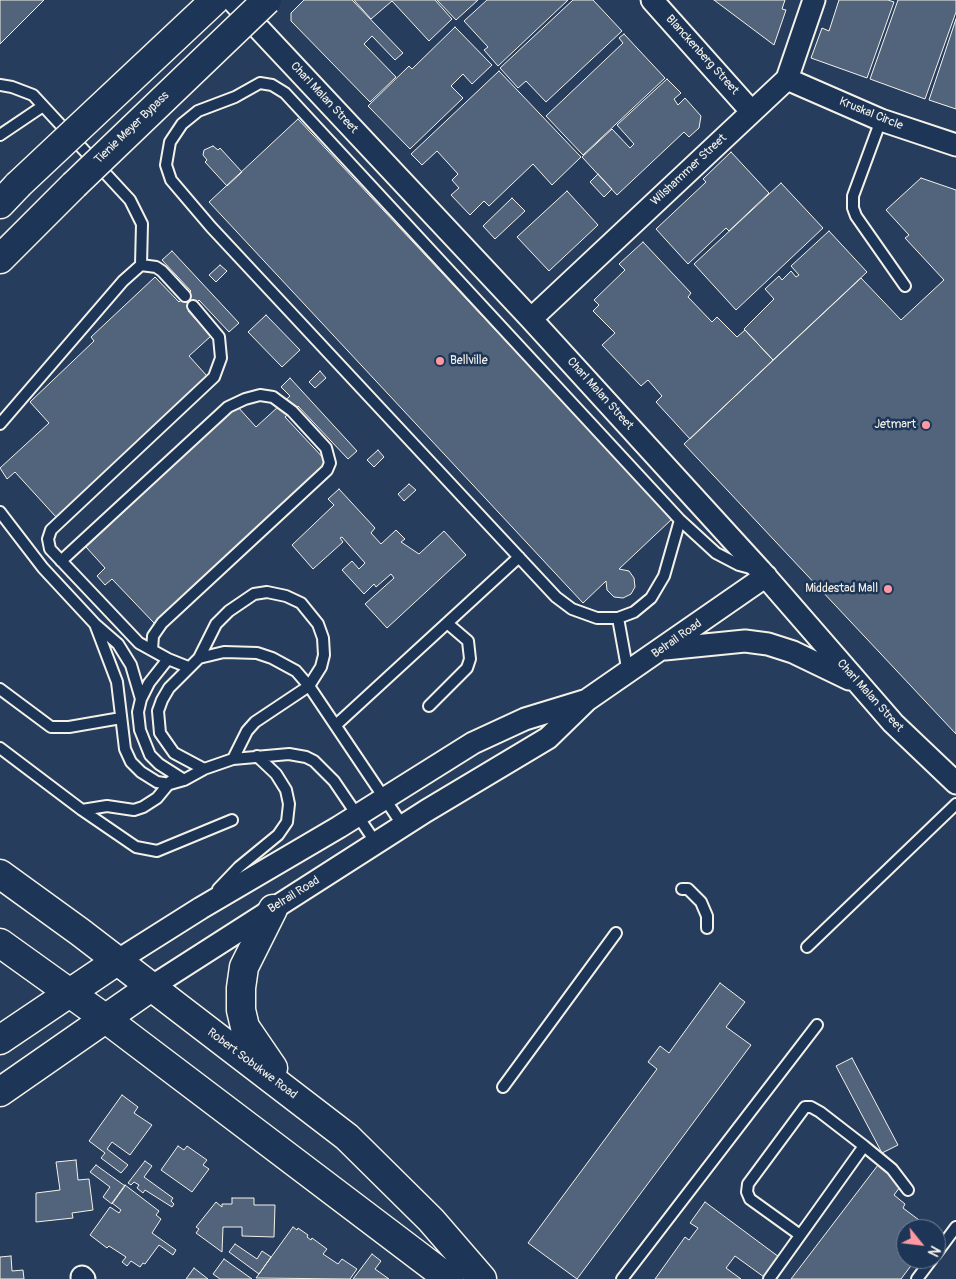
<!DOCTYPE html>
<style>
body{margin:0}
#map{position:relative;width:956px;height:1279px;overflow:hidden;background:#263d5d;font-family:Pangolin,sans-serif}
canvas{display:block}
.north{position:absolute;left:896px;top:1219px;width:50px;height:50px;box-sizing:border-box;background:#1d3557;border:1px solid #738091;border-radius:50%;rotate:119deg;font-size:14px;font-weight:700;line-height:20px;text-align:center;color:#f4f1e8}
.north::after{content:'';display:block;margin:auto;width:18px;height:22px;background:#ff9aa2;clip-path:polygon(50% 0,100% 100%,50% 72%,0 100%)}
</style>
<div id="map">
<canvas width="956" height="1279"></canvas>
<div class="north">N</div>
</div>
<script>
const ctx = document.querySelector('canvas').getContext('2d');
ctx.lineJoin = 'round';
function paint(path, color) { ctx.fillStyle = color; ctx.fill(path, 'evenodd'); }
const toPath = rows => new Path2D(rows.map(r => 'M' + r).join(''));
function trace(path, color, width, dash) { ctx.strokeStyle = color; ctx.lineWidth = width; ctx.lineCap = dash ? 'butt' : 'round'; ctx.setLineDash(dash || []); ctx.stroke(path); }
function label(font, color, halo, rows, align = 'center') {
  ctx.font = font + ' Pangolin,sans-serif'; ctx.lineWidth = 5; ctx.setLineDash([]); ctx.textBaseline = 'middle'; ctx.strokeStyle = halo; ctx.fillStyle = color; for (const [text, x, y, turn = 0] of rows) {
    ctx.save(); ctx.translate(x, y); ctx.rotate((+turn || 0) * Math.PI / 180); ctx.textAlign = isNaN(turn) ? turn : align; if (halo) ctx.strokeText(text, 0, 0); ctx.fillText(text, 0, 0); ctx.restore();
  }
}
const building = toPath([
 [0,0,44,0,0,44,0,0],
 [304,0,352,0,403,53,395,60,372,36,364,44,396,77,370,102,291,21,291,13,304,0],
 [354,0,435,0,452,19,429,41,392,1,371,19,354,0],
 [437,0,478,0,456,20,437,0],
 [487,0,568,0,498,66,484,50,488,47,464,21,487,0],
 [573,0,593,0,622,31,546,102,526,81,518,88,500,68,573,0],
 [714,0,785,0,782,9,786,10,774,45,714,0],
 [839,0,888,0,894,2,867,78,811,58,822,28,829,31,839,0],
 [898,0,956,0,956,12,925,99,870,79,898,0],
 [956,19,956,109,929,100,956,19],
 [455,27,492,65,472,84,463,74,451,86,463,98,410,149,368,106,409,66,412,69,455,27],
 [624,34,665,78,583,155,546,116,623,43,619,38,624,34],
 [499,71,581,157,552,185,533,164,489,206,484,201,470,215,451,195,459,188,452,180,458,174,437,151,422,165,411,154,499,71],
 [667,79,681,93,674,99,678,105,685,98,701,116,699,128,689,137,684,132,617,195,582,157,612,129,630,148,634,144,617,125,667,79],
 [298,119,672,519,619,569,629,571,634,578,635,587,631,594,623,598,614,597,607,590,606,581,583,603,209,202,298,119],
 [213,146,218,150,220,148,242,172,227,186,205,162,207,160,203,155,204,150,213,146],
 [731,152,769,193,729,231,726,228,688,264,656,229,706,182,703,179,731,152],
 [598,174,612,189,604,197,590,182,598,174],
 [921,178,956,190,956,734,684,444,861,278,901,320,944,280,905,238,909,235,886,210,921,178],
 [781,183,823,228,736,310,694,264,781,183],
 [567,191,598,225,549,271,517,237,567,191],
 [512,198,525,211,495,239,483,226,512,198],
 [829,231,867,272,773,360,744,329,774,299,765,289,779,276,782,280,791,271,796,277,799,275,791,266,829,231],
 [643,242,691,293,688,297,712,322,717,317,737,337,745,330,773,360,690,439,656,402,662,396,648,380,641,386,602,345,615,333,593,311,599,305,594,300,625,270,619,264,643,242],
 [172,251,239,323,229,332,199,300,188,311,211,336,189,356,207,376,56,517,15,472,7,479,0,468,49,423,30,402,94,341,91,337,155,277,179,302,191,291,162,260,172,251],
 [220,265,227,271,216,282,209,275,220,265],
 [266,315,300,350,282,367,248,332,266,315],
 [320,371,326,378,315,388,309,382,320,371],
 [290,378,357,451,348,459,298,406,285,417,327,462,154,623,112,579,105,585,97,576,105,568,86,547,237,406,256,427,290,396,281,387,290,378],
 [378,450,384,457,374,467,367,460,378,450],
 [409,484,416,490,404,501,398,494,409,484],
 [339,489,375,528,371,533,381,544,396,530,405,539,401,542,419,554,444,531,466,555,387,628,365,604,394,578,391,574,376,587,374,584,364,594,342,570,352,561,359,569,365,563,342,537,340,538,343,542,313,569,292,545,334,505,328,499,339,489],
 [720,983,745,1002,726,1027,751,1045,577,1279,528,1243,657,1069,648,1062,660,1046,669,1053,720,983],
 [852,1058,898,1145,882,1153,836,1066,852,1058],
 [122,1095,138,1107,134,1113,152,1125,130,1155,112,1142,107,1149,128,1165,121,1173,101,1158,105,1153,89,1141,122,1095],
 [178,1146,184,1150,187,1146,207,1160,203,1165,209,1169,192,1192,161,1170,178,1146],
 [76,1160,78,1180,89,1179,93,1210,72,1213,73,1218,36,1222,36,1193,60,1190,56,1162,76,1160],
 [145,1161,152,1166,144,1177,173,1198,171,1201,174,1204,172,1207,145,1190,143,1193,137,1188,139,1185,134,1182,131,1185,128,1183,145,1161],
 [96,1165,125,1186,112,1204,103,1197,110,1187,90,1172,96,1165],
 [878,1165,903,1183,894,1195,905,1204,903,1208,931,1229,906,1229,906,1259,916,1259,901,1279,791,1279,878,1165],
 [125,1185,159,1211,156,1215,161,1219,152,1233,176,1250,173,1255,159,1245,145,1264,143,1263,140,1267,131,1261,127,1266,122,1262,126,1257,109,1246,107,1248,90,1235,110,1207,119,1213,121,1210,112,1203,125,1185],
 [232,1198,254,1198,254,1205,275,1205,274,1237,242,1236,242,1227,223,1227,222,1252,196,1233,199,1229,196,1227,216,1202,222,1207,222,1204,232,1204,232,1198],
 [705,1202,779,1257,764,1277,735,1256,726,1268,741,1279,655,1279,685,1237,689,1240,698,1228,690,1223,705,1202],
 [293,1227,297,1230,298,1228,308,1235,307,1237,311,1240,312,1238,327,1249,323,1254,338,1264,342,1259,357,1269,350,1279,256,1278,293,1227],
 [235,1244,257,1259,262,1251,271,1257,259,1274,229,1252,235,1244],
 [372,1254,381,1261,375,1269,389,1279,353,1279,372,1254],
 [11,1256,12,1271,23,1270,24,1279,0,1279,0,1257,11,1256],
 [224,1259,252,1279,220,1279,213,1274,224,1259],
 [194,1268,208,1279,186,1279,194,1268]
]);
paint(building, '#52647b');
trace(building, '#f4f1e8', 1);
const lane = toPath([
 [0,85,12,87,33,95,130,200,142,224,141,265],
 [881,120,853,196,853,208,856,216,905,286],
 [0,135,43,106],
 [0,424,123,281,141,265,156,267,162,271,185,296],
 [0,512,43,568,95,624,118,644,131,665,141,699],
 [680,520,664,576,651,598,634,612,618,618,597,618,572,609,556,597,211,227,171,180,166,165,170,142,182,124,198,111,235,97,260,83,272,85,285,93,680,520,716,553,739,565,754,569],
 [61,561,228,407,245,399,260,395,273,397,292,411,326,448,330,463,327,470,162,623,153,636,152,650],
 [618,618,628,673],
 [95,624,117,682,125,749,131,762,141,772,157,782,170,784,184,780,204,769,233,759,289,754,306,757,314,761,334,781,376,843],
 [199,658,224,652,257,653,272,658,296,671,309,686,403,826],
 [168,659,149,683,141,699,138,712,140,730,150,755,159,764,184,780],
 [188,667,168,659,139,643,50,549,48,539,51,530,214,377,221,358,219,337,193,306],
 [0,689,51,727,69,727,121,718],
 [429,706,467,668,470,659,468,641,447,623],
 [336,725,519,557],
 [0,748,82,810,136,847,157,851,232,820],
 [204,769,174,753,160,733,158,711,162,700,169,688,199,658,216,624,229,611,254,594,267,592,286,596,301,603,318,624,323,638,324,655,321,667,309,686,255,722,247,731,233,759],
 [82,810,107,806,134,810,143,807,157,798,171,781],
 [218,889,239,867,278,835,287,822,289,804,286,790,276,774,257,756],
 [682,889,688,889,701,902,707,916,707,928],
 [807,947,956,804],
 [503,1087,616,933],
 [800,1235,750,1199,747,1192,748,1184,805,1107,811,1107,820,1112,864,1146,892,1169,908,1190],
 [936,1254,956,1227],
 [622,1279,817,1025],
 [769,1279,864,1146],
 [917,1279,932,1259]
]);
const street = toPath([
 [232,0,531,319,760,570,893,723,956,783],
 [652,0,751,111],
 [787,79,881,120,956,145],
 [531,319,787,79,814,0],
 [665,649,745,641,768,644,793,652,849,679],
 [117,961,201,908,339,827,473,743,525,719,584,701],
 [151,987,426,811,548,738,587,700,766,576],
 [82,1277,84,1279]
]);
const secondary = toPath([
 [0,204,18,185],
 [0,259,74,185],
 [0,1040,117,961],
 [0,1092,151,987]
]);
const primary = toPath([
 [0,874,80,932,347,1137,431,1220,482,1279],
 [0,943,106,1019,449,1279],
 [273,1068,245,1027,241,1010,241,988,244,967,273,909]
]);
trace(lane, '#f4f1e8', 14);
trace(street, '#f4f1e8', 25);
trace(secondary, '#f4f1e8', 31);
trace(primary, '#f4f1e8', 31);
trace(lane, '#1d3557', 10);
trace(street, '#1d3557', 21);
trace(secondary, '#1d3557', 28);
trace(primary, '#1d3557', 28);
const secondaryBridge = toPath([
 [18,185,215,0],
 [74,185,267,0]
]);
trace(secondaryBridge, '#f4f1e8', 31, []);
trace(secondaryBridge, '#1d3557', 28);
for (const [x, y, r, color] of [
 [440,361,5,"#ff9aa2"],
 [926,425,5,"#ff9aa2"],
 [888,589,5,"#ff9aa2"]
]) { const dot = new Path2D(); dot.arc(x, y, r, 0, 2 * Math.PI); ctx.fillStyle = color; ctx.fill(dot); trace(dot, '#1d3557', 2); }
label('12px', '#f4f1e8', '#1d3557', [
 ["Blanckenberg Street",702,55,48],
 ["Charl Malan Street",324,98,47],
 ["Kruskal Circle",871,114,22],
 ["Tienie Meyer Bypass",132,128,-44],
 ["Wilshammer Street",689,170,-43],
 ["Charl Malan Street",600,394,48],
 ["Belrail Road",677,639,-35],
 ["Charl Malan Street",870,696,48],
 ["Belrail Road",294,895,-32],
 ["Robert Sobukwe Road",252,1064,37]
]);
label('12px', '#f4f1e8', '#1d3557', [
 ["Bellville",450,361,"left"],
 ["Jetmart",916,425],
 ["Middestad Mall",878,589]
], 'right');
</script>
